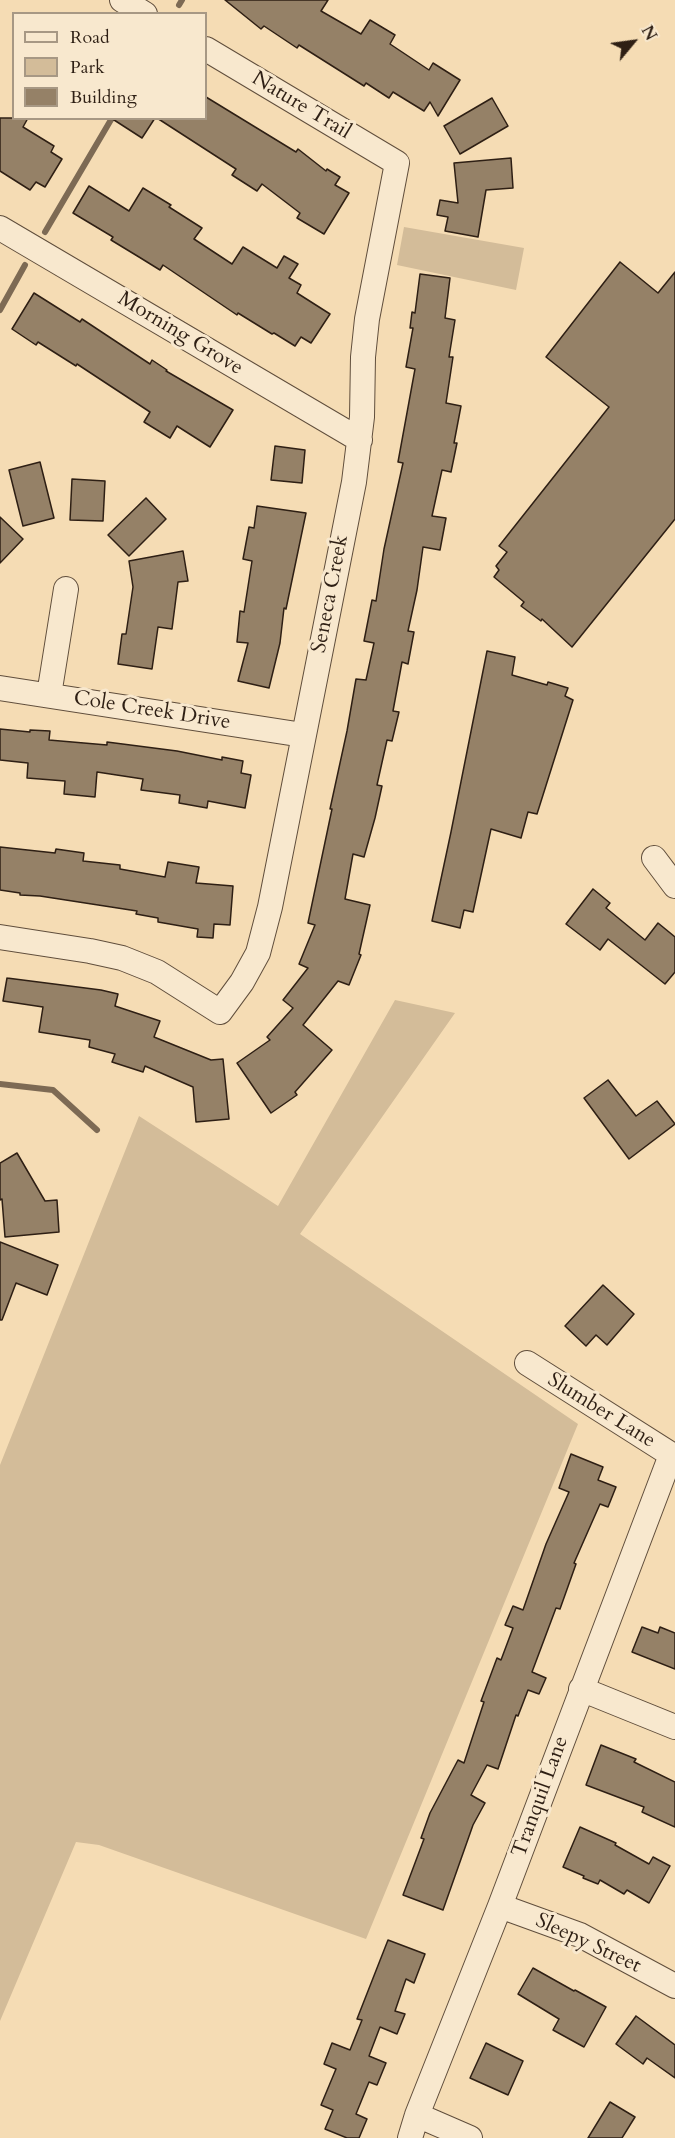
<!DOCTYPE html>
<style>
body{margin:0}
#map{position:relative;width:675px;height:2138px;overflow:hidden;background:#f5dcb4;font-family:Cardo,serif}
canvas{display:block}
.legend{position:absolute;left:12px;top:12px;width:195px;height:108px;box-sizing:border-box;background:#f8e8ce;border:2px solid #a79884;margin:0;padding:8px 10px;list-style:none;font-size:18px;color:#2e1f14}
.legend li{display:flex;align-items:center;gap:12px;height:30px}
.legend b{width:30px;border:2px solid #a79884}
.north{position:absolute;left:603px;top:12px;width:60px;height:60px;-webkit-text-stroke:4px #f8e8ce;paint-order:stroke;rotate:61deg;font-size:16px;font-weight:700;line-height:24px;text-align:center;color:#2e1f14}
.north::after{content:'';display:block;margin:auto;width:21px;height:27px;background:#2e1f14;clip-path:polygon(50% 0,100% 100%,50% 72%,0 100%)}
</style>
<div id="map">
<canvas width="675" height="2138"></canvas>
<ul class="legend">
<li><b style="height:8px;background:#f8e8ce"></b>Road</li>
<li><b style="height:16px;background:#d3bc99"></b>Park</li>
<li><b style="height:16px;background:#958167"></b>Building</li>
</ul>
<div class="north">N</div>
</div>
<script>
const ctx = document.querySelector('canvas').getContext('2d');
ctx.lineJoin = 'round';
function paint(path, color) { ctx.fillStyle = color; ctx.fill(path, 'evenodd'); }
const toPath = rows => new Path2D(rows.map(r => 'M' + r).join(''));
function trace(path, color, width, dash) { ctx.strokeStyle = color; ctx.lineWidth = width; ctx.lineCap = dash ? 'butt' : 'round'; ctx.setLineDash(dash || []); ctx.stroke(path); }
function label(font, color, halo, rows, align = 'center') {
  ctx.font = font + ' Cardo,serif'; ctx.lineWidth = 6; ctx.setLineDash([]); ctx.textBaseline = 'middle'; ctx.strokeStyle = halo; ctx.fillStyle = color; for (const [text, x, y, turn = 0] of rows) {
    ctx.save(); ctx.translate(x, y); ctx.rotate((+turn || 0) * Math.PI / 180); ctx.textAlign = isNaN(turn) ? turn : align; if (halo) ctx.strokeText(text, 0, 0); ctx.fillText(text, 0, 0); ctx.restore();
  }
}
paint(toPath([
 [404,227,524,248,516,290,397,265],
 [395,1000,455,1013,300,1234,578,1424,366,1939,99,1845,76,1842,0,2021,0,1465,139,1116,278,1206]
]), '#d3bc99');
trace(toPath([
 [179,5,182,0],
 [45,232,112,118],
 [0,310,25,265],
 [0,1084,53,1090,97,1130]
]), '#7d6a54', 6);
const building = toPath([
 [225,0,328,0,321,11,361,34,370,20,395,35,390,44,429,70,433,63,460,80,438,116,430,102,424,111,393,92,389,98,366,83,364,86,299,45,297,48,264,26,261,29,225,0],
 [206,97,296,152,298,149,326,171,327,169,340,177,335,185,349,193,324,234,297,218,300,213,262,184,257,191,232,175,236,169,157,118,206,118,206,97],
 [492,98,508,126,460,154,444,126,492,98],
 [0,118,28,118,23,127,54,146,51,152,62,159,45,187,36,182,30,190,0,171,0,118],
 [111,118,155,118,142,138,111,118],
 [511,158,513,188,486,190,478,237,445,231,448,217,437,215,440,200,458,203,454,163,511,158],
 [89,186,129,211,143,188,171,205,169,207,202,228,194,239,232,264,243,247,277,268,284,256,298,264,289,278,301,285,297,293,330,314,311,343,301,337,295,346,274,333,272,334,238,313,237,315,163,265,160,270,139,257,111,240,113,237,73,213,89,186],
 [620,262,658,293,675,272,675,519,572,647,542,619,541,621,521,606,524,602,494,577,499,570,496,566,507,552,499,546,609,407,546,357,620,262],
 [420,274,450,278,445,318,455,320,449,357,453,357,446,403,461,406,454,443,457,443,451,472,442,470,432,516,446,518,440,550,423,547,417,590,408,631,414,632,408,664,402,662,393,711,399,712,392,741,387,740,377,785,382,786,375,818,364,857,353,854,345,899,370,905,359,954,361,955,349,985,338,981,303,1025,332,1050,295,1092,297,1095,271,1113,237,1063,270,1040,267,1037,293,1008,283,1000,308,968,299,964,315,925,308,923,332,809,330,809,347,731,356,679,366,680,374,643,364,641,372,600,376,601,384,549,403,463,398,462,415,369,406,367,413,328,410,328,412,312,415,313,420,274],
 [34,293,80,322,82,319,150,364,152,360,167,370,166,371,233,410,210,447,177,426,170,438,144,422,150,412,77,364,76,366,38,342,36,345,12,329,34,293],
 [275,446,305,450,302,483,271,480,275,446],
 [40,462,54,518,23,526,9,470,40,462],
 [72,479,105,481,103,521,70,520,72,479],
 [146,498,166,519,129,556,108,535,146,498],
 [257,506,306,513,286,609,284,608,280,643,269,688,238,681,248,643,237,642,240,611,244,612,252,561,243,559,249,527,254,528,257,506],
 [0,517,23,539,0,563,0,517],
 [183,551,188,581,178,582,172,629,158,627,152,669,118,664,122,634,126,634,133,587,129,561,183,551],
 [487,651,515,657,512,675,547,685,548,682,568,688,565,696,573,700,537,814,528,812,521,838,491,829,473,912,464,910,460,928,432,921,451,832,487,651],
 [0,729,30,732,30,730,50,731,49,740,107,745,107,742,177,751,222,760,222,757,243,761,241,773,251,775,245,808,208,801,207,808,179,803,180,795,141,790,143,779,97,772,95,797,64,794,65,781,27,778,28,763,0,760,0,729],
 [0,847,55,853,56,849,84,853,83,861,120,865,120,869,165,877,168,862,199,867,196,883,233,886,230,925,214,924,213,938,197,937,198,929,158,922,158,918,136,914,137,911,40,896,20,895,20,893,0,890,0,847],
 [593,889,610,903,606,908,645,940,658,923,675,937,675,972,665,984,608,939,600,950,566,924,593,889],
 [7,978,101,990,118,994,115,1006,160,1021,154,1037,211,1060,223,1059,229,1119,196,1122,193,1087,145,1066,143,1072,112,1062,115,1054,89,1047,90,1040,39,1032,43,1007,3,1001,7,978],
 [608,1080,636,1116,657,1101,675,1124,629,1159,584,1098,608,1080],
 [17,1153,45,1201,57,1200,59,1232,5,1237,2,1199,0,1200,0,1163,17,1153],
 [0,1242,58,1265,47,1295,16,1283,2,1320,0,1320,0,1242],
 [603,1285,634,1314,607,1345,596,1335,586,1346,565,1326,603,1285],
 [571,1454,603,1467,598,1480,616,1487,608,1507,600,1504,574,1563,576,1564,560,1609,556,1608,532,1672,546,1678,539,1694,528,1690,518,1716,516,1715,498,1769,487,1765,471,1795,485,1803,473,1825,443,1910,403,1895,424,1839,421,1838,430,1813,458,1760,464,1763,484,1702,481,1701,497,1658,501,1660,513,1628,505,1625,513,1606,523,1610,546,1544,569,1492,559,1488,571,1454],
 [642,1627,658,1633,660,1627,675,1633,675,1669,632,1652,642,1627],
 [601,1745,636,1759,634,1762,675,1782,675,1827,642,1812,644,1807,586,1785,601,1745],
 [580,1827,616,1843,615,1845,649,1864,653,1857,670,1866,649,1903,627,1890,624,1894,600,1880,598,1884,583,1878,584,1876,563,1867,580,1827],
 [388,1940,425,1954,414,1983,406,1979,395,2011,405,2014,397,2034,380,2027,369,2056,386,2063,377,2085,369,2082,356,2114,367,2119,359,2138,347,2138,325,2129,333,2110,321,2105,336,2069,324,2064,332,2043,350,2050,362,2020,357,2019,388,1940],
 [533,1968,574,1991,575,1990,606,2007,584,2047,553,2030,559,2019,518,1994,533,1968],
 [636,2016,675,2045,675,2078,647,2058,643,2064,616,2044,636,2016],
 [486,2043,523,2061,508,2095,470,2078,486,2043],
 [610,2102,635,2117,622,2138,588,2138,610,2102]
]);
paint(building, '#958167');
trace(building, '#2e1f14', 1.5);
const minor = toPath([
 [122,0,145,14],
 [0,228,360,440],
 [0,688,303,735],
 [49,695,66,589],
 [654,858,675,886],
 [0,937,90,951,122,958,157,972,220,1012,242,982,258,953,270,907,354,482,362,417,363,357,367,319,397,163,206,49],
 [527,1363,675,1457],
 [581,1689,675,1727],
 [500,1906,580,1935,675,1986],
 [417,2115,470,2138],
 [410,2138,417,2115,500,1906,671,1455]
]);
trace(minor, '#604e3c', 26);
trace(minor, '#f8e8ce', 24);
label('21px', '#2e1f14', '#f8e8ce', [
 ["Nature Trail",301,106,31],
 ["Morning Grove",180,334,31],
 ["Seneca Creek",331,594,-79],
 ["Cole Creek Drive",152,711,9],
 ["Slumber Lane",601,1411,32],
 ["Tranquil Lane",541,1797,-70],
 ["Sleepy Street",588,1944,25]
]);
</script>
